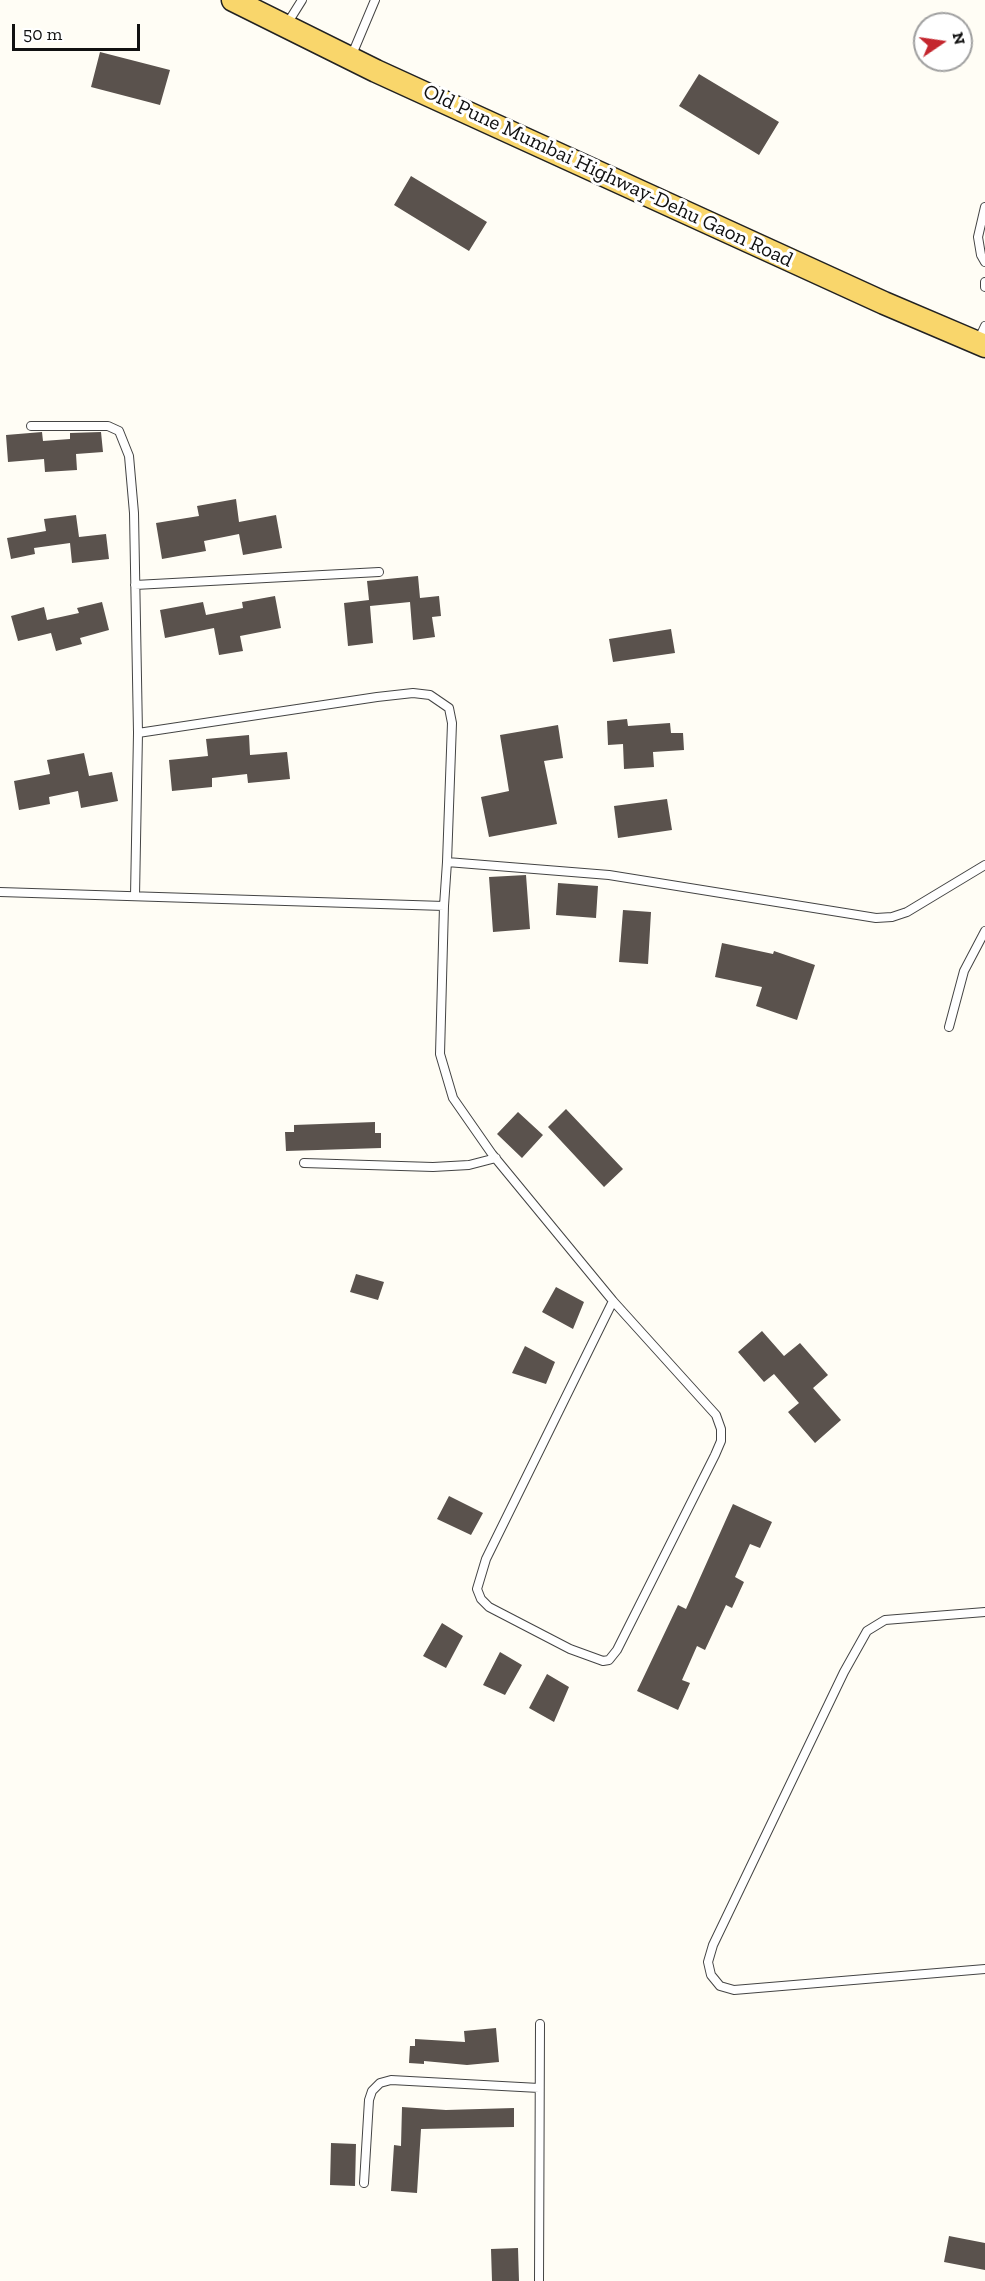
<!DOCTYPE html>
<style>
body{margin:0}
#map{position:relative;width:985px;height:2281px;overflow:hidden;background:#fffdf5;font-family:"Zilla Slab",serif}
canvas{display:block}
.north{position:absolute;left:913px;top:12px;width:60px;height:60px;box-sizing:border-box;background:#fff;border:2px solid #a0a0a0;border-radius:50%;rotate:77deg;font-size:16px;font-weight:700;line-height:24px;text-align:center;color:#111}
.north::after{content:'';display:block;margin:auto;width:21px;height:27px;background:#c4262e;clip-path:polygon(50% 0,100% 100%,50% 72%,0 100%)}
.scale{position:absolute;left:12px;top:24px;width:128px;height:27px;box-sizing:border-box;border:3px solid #111;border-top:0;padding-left:8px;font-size:18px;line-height:21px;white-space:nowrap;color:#111;-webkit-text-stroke:4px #fff;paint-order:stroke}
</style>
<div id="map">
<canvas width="985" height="2281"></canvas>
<div class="north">N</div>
<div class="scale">50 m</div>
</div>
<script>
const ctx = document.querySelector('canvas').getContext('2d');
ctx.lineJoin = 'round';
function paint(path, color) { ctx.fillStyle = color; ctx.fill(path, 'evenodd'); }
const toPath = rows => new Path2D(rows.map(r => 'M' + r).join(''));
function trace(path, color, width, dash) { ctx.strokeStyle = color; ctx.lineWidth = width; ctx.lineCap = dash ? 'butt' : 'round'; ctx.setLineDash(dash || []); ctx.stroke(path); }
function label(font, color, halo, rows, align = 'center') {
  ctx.font = font + ' "Zilla Slab",serif'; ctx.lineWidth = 6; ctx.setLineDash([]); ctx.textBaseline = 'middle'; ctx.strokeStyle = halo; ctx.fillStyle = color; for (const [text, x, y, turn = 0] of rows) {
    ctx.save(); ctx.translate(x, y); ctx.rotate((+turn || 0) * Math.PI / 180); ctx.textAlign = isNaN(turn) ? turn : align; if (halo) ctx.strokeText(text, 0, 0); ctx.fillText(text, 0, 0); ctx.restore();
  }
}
paint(toPath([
 [100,52,170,70,160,105,91,87],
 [699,74,779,122,759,155,679,106],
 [411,176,487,222,469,251,394,205],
 [42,432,43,441,70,439,70,433,101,432,103,452,76,454,77,470,45,472,44,459,8,462,6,435],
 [236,499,239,522,276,515,282,548,243,555,239,534,204,541,206,551,162,559,156,523,199,516,197,506],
 [76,515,79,537,106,534,109,559,72,563,70,543,34,548,35,554,11,559,7,538,46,531,44,519],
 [418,576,420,598,439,596,441,616,432,617,435,637,413,640,410,602,370,606,373,643,348,646,344,603,369,600,367,581],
 [275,596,281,628,240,636,243,651,219,655,214,628,165,638,160,610,203,602,206,615,243,608,242,602],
 [102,602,109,630,80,638,82,644,56,651,51,633,18,641,11,616,44,607,47,620,79,613,77,608],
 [671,629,675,653,613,662,609,639],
 [627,719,628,726,670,723,671,733,683,733,684,750,653,752,654,767,624,769,623,744,608,745,607,721],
 [558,725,563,758,544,761,557,824,489,837,481,797,509,791,500,735],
 [249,735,250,755,287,752,290,779,248,783,247,774,212,778,212,787,172,791,169,760,208,756,206,739],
 [84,753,89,776,112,772,118,801,81,808,78,791,49,797,50,804,19,810,14,781,50,774,47,760],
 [667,799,672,830,618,838,614,806],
 [526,875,530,929,493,932,489,877],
 [558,883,598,886,596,918,556,915],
 [623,910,651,912,648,964,619,962],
 [722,943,773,954,774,951,815,965,797,1020,756,1006,762,987,715,977],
 [566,1109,623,1169,604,1187,548,1127],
 [518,1112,543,1135,522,1158,497,1134],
 [375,1122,375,1133,381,1133,381,1148,286,1151,285,1132,294,1132,294,1125],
 [356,1274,384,1282,378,1300,350,1292],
 [556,1287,584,1302,573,1329,542,1312],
 [762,1331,784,1356,800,1343,828,1375,813,1388,841,1420,815,1443,788,1412,799,1403,774,1374,764,1382,738,1352],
 [525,1346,555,1362,546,1384,512,1373],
 [449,1496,483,1513,471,1535,437,1519],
 [733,1504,772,1522,760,1548,750,1544,735,1577,744,1582,732,1608,726,1605,705,1650,697,1646,682,1680,690,1683,678,1710,637,1691,678,1605,686,1609],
 [442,1623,463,1636,446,1668,423,1656],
 [500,1652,522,1665,505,1695,483,1685],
 [547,1674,569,1687,554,1722,529,1708],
 [496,2028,499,2062,467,2065,424,2061,424,2064,409,2063,410,2046,415,2046,415,2039,465,2042,464,2031],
 [402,2107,446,2110,514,2108,514,2127,421,2129,417,2193,391,2191,394,2145,401,2146],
 [331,2143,356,2144,355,2186,330,2185],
 [949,2236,985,2243,985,2270,944,2262],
 [518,2248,519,2281,492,2281,491,2249]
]), '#5a524d');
const lane = toPath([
 [287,24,302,0],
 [351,57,375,0],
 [985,207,978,237,981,255,985,262],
 [985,282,985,287],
 [978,341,985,326],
 [31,426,108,426,119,431,129,456,134,513,138,733,135,896],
 [135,585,379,572],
 [138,733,377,697,413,693,430,695,449,708,452,723,447,862],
 [0,892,444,906,447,862,609,875,876,918,892,917,907,912,985,865],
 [444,906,440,1054,453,1098,492,1154,613,1301,716,1415,721,1429,721,1441,715,1455,617,1650,609,1660,603,1661,570,1649,489,1607,481,1599,477,1589,486,1559,613,1301],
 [949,1027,964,971,985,931],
 [304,1163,433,1167,469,1165,496,1158],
 [985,1612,885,1620,867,1631,844,1672,713,1945,708,1962,711,1975,720,1986,734,1990,985,1969],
 [364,2183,369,2100,372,2091,380,2083,391,2080,539,2088],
 [539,2281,540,2024]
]);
const primary = toPath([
 [233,0,376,71,884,303,985,346]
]);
trace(lane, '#444', 10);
trace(primary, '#222', 25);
trace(lane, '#fff', 8);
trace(primary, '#f9d66b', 22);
label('21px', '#111', '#fff', [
 ["Old Pune Mumbai Highway-Dehu Gaon Road",608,176,25]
]);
</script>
